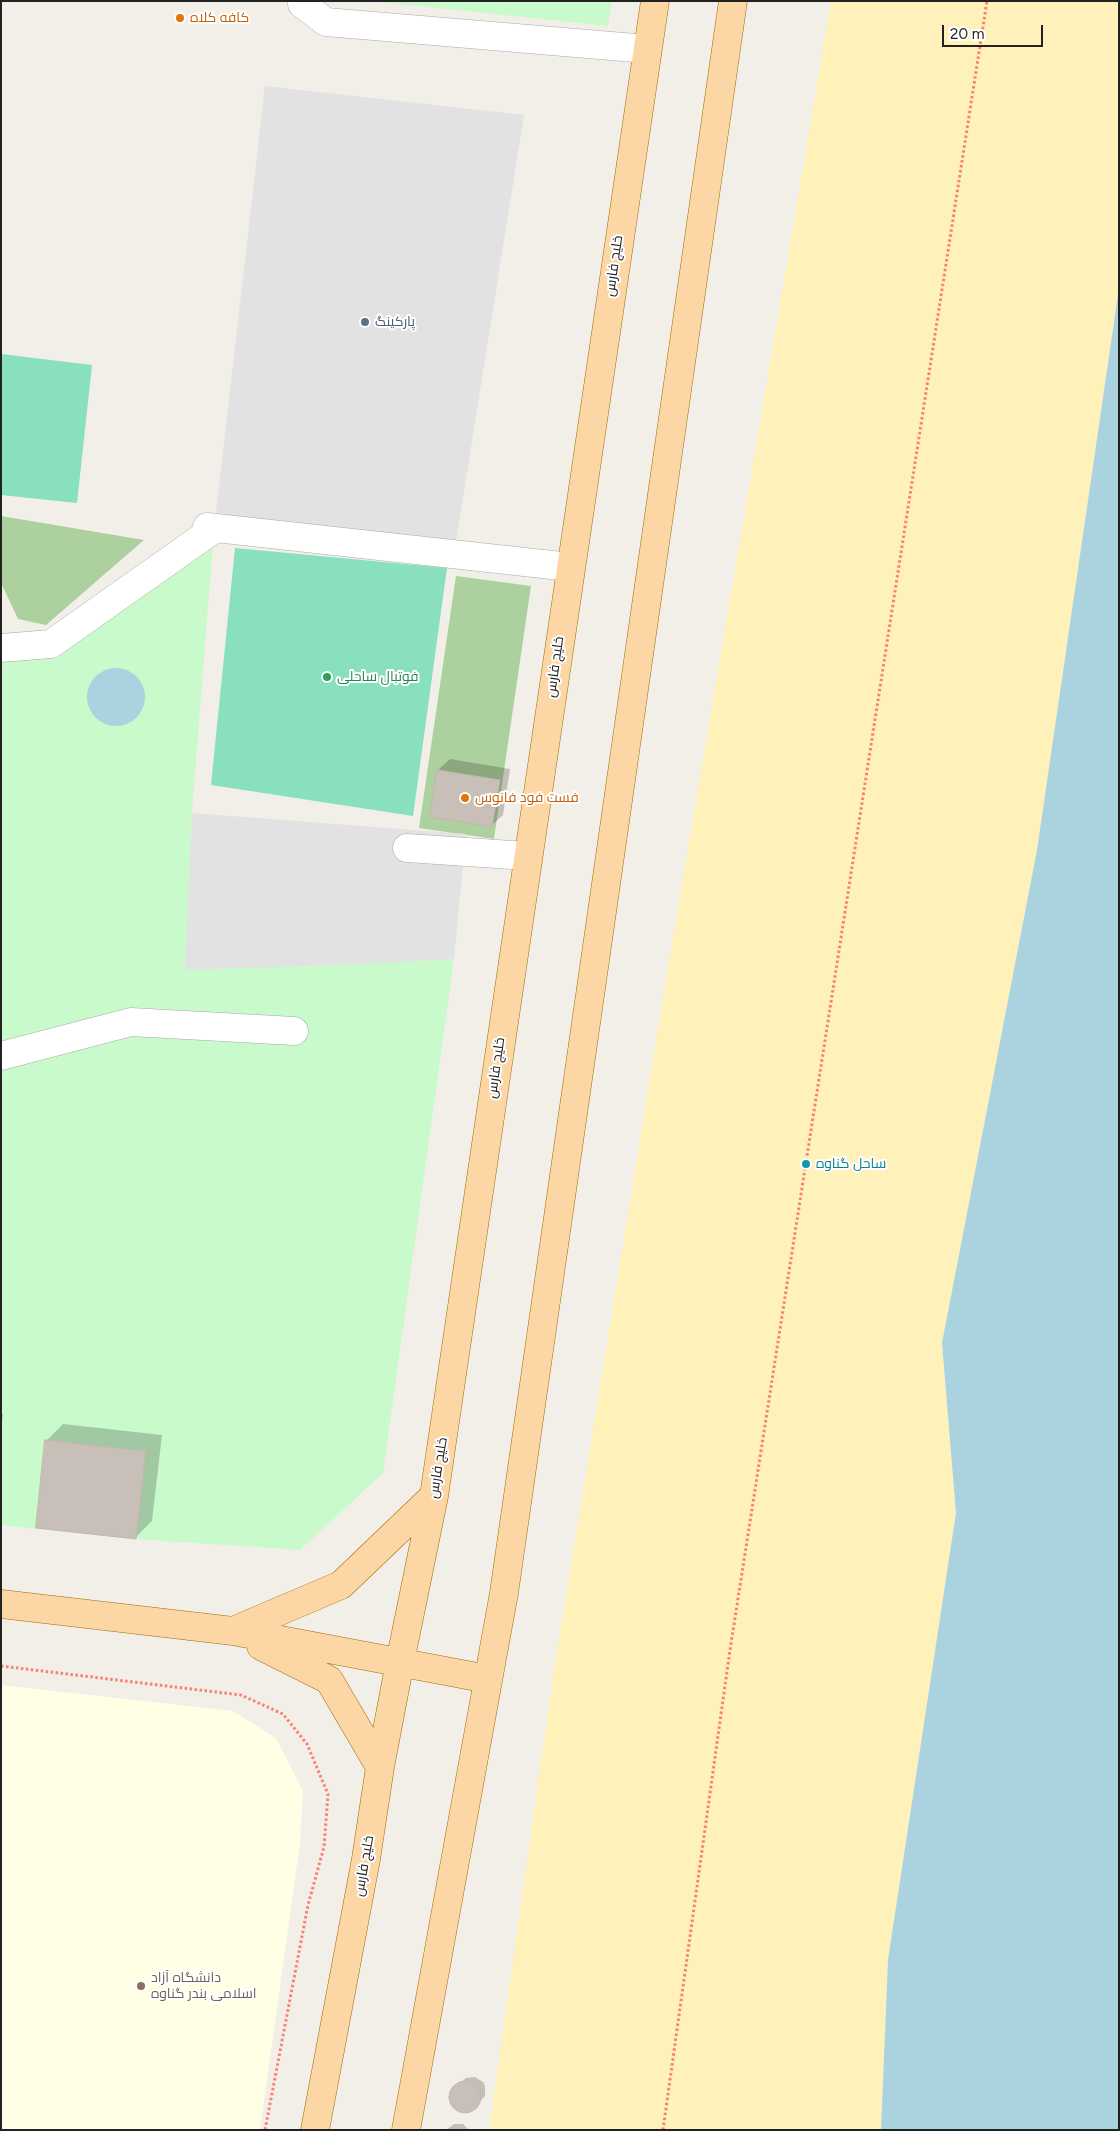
<!DOCTYPE html>
<html>
<head>
<meta charset="utf-8">
<style>
	body { margin:0 }
	#map { position:relative; width:1120px; height:2131px; overflow:hidden; background:#f2efe9; font-family:Figtree,sans-serif }
	canvas { display:block }
	.frame { position:absolute; inset:0; border:2px solid #222; pointer-events:none }
	.scale { position:absolute; left:942px; top:25px; width:101px; height:22px; box-sizing:border-box; border:2px solid #222; border-top:0; padding-left:6px; font-size:15px; line-height:18px; white-space:nowrap; color:#222; -webkit-text-stroke:4px #fff; paint-order:stroke }
</style>
</head>
<body>
<div id="map">
<canvas width="1120" height="2131"></canvas>
<div class="frame"></div>
<div class="scale">20 m</div>
</div>
<script>
const ctx = document.querySelector('canvas').getContext('2d');
ctx.lineJoin = 'round';
function fillPath(path, color) { ctx.fillStyle = color; ctx.fill(path, 'evenodd'); }
function stroke(path, color, width, dash) { ctx.strokeStyle = color; ctx.lineWidth = width; ctx.lineCap = dash ? 'butt' : 'round'; ctx.setLineDash(dash || []); ctx.stroke(path); }
function label(font, color, halo, rows, align = 'center') {
  ctx.font = font + ' Figtree,Cairo,sans-serif'; ctx.lineWidth = 4; ctx.setLineDash([]); ctx.textBaseline = 'middle'; ctx.strokeStyle = halo; ctx.fillStyle = color; for (const [text, x, y, turn = 0] of rows) {
    ctx.save(); ctx.translate(x, y); ctx.rotate((+turn || 0) * Math.PI / 180); ctx.textAlign = isNaN(turn) ? turn : align; if (halo) ctx.strokeText(text, 0, 0); ctx.fillText(text, 0, 0); ctx.restore();
  }
}
fillPath(new Path2D(`
	M1 1685 233 1711 276 1738 303 1791 300 1843 260 2130H1Z`), '#ffffe5');
fillPath(new Path2D(`
	M1 516 144 540 46 625 18 619 1 583Z
	M456 576 531 586 494 839 419 828Z`), '#add19e');
fillPath(new Path2D(`
	M831 1H1119V288L1037 850 942 1343 956 1513 888 1960 881 2130H489L554 1670 665 985Z`), '#fff1ba');
fillPath(new Path2D(`
	M371 1H612L608 26Z
	M214 529 192 813 186 969 454 959 383 1473 300 1550 136 1539 1 1525V650L51 644Z`), '#c8facc');
fillPath(new Path2D(`
	M1 354 92 365 77 503 1 495Z
	M235 548 447 568 413 816 211 785Z`), '#88e0be');
fillPath(new Path2D(`
	M265 86 524 115 454 554 214 529Z
	M192 813 466 834 454 959 362 964 185 970Z`), '#e2e2e2');
fillPath(new Path2D(`
	M1119 288V2130H881L888 1960 956 1513 942 1343 1037 850Z
	M87 697a29 29 0 1 1 58 0a29 29 0 1 1-58 0Z`), '#aad3df');
fillPath(new Path2D(`
	M450 759 510 769 503 815 491 826 438 770Z
	M1 1414H3L1 1431Z
	M63 1424 162 1435 152 1521 135 1538 46 1441Z
	M475 2077 483 2082 485 2086V2096L473 2109 459 2110 451 2099 452 2090 466 2078Z
	M454 2124H463L469 2130H446Z`), '#0003');
const building = new Path2D(`
	M437 770 500 780 492 827 430 817Z
	M45 1440 146 1451 136 1539 36 1528Z
	M449 2097a16 16 0 1 1 32 0a16 16 0 1 1-32 0Z`);
fillPath(building, '#c7bfb8');
stroke(building, '#c4b6ab', 1);
const minor = new Path2D(`
	M302 1V4L326 22 647 49
	M1 648 51 644 214 529 207 527 570 567
	M407 848 527 856
	M1 1056 131 1022 294 1031`);
const major = new Path2D(`
	M1 1604 233 1631 488 1679
	M233 1631 341 1585 434 1496
	M261 1646 329 1680 380 1767
	M315 2130 366 1859 380 1767 400 1662 434 1496 655 1
	M406 2130 504 1593 733 1`);
stroke(minor, '#a9a9a9', 29);
stroke(major, '#a06b00', 29);
stroke(new Path2D(`
	M1 1666 241 1695 283 1714 307 1744 328 1794 324 1847 308 1905 265 2130
	M663 2130 730 1650 987 1`), '#fa8072', 3, [2.5, 2.5]);
stroke(minor, '#fff', 28);
stroke(major, '#fcd6a4', 28);
for (const [x, y, r, color] of [
	[180,18,5,"#e8710a"],
	[365,322,5,"#5c6f8a"],
	[327,677,5,"#2e9e5b"],
	[465,798,5,"#e8710a"],
	[806,1164,5,"#0f9aa8"],
	[141,1986,5,"#8d6e63"]
]) { const dot = new Path2D(); dot.arc(x, y, r, 0, 2 * Math.PI); ctx.fillStyle = color; ctx.fill(dot); stroke(dot, '#fff', 2); }
label('14px', '#c56008', '#fff', [
	["کافه کلاه",190,18],
	["فست فود فانوس",475,798]
], 'left');
label('14px', '#222', '#fff', [
	["خلیج فارس",614,266,-82],
	["خلیج فارس",555,667,-82],
	["خلیج فارس",496,1068,-82],
	["خلیج فارس",438,1468,-81],
	["خلیج فارس",364,1866,-80]
]);
label('14px', '#4e5e75', '#fff', [
	["پارکینگ",375,322]
], 'left');
label('14px', '#27864d', '#fff', [
	["فوتبال ساحلی",337,677]
], 'left');
label('14px', '#0d838f', '#fff', [
	["ساحل گناوه",816,1164]
], 'left');
label('14px', '#785e54', '#fff', [
	["دانشگاه آزاد",151,1978],
	["اسلامی بندر گناوه",151,1994]
], 'left');
</script>
</body>
</html>
